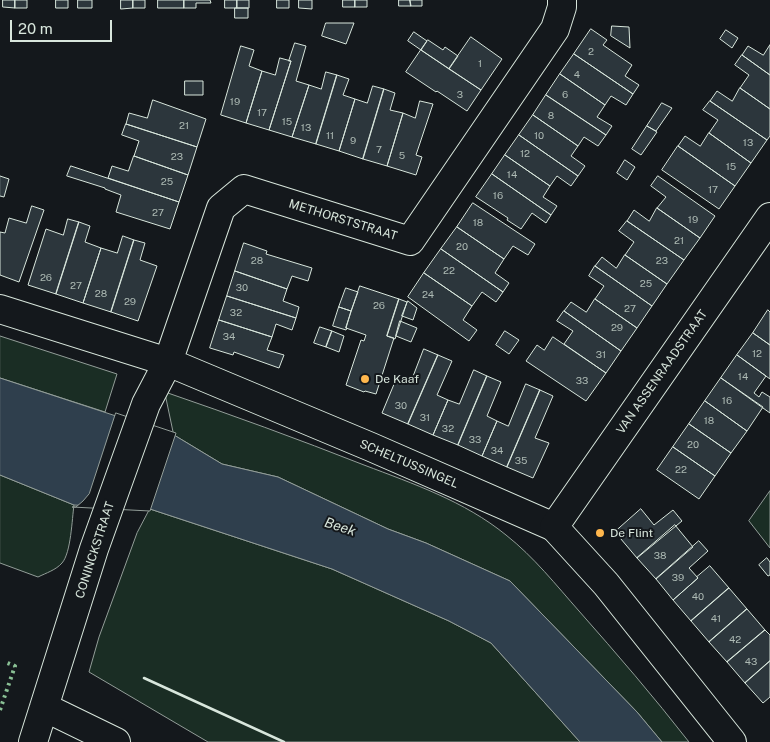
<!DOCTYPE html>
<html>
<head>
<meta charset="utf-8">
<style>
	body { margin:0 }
	#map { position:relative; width:770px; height:742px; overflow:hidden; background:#14181c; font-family:"Public Sans",sans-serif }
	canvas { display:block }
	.scale { position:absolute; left:10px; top:20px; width:102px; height:22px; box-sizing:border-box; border:2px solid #d8e6dc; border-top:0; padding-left:6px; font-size:15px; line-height:18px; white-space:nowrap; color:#d8e6dc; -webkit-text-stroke:4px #14181c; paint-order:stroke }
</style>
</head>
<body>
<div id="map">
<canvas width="770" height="742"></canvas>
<div class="scale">20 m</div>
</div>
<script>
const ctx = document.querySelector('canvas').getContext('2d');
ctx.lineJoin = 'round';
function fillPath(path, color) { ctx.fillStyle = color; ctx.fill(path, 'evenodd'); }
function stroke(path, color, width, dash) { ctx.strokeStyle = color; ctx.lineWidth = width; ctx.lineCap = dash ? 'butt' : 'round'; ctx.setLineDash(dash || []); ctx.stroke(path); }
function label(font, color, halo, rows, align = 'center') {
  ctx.font = font + ' "Public Sans",sans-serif'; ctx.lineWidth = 4; ctx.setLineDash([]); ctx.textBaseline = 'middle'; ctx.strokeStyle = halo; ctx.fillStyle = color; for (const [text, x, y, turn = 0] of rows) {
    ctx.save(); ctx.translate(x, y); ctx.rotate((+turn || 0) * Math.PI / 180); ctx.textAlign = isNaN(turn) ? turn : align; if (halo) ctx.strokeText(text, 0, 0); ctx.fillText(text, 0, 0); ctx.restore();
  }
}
const green = new Path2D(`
	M0 336 117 374 105 412 0 378Z
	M165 392C232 415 298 439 364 465 414 484 464 501 506 535 534 557 556 585 579 611 617 654 654 697 689 742H662L637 712 510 581 426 543 388 529 278 477 222 464 174 435Z
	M0 475 74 505C72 519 71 553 62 563 56 570 46 573 38 577L0 563Z
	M770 491V548L749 521Z
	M150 509 332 569 449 621 491 643 580 742H208L89 672 99 637 137 533Z`);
fillPath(green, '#1a2d24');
stroke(green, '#939e99', 1);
const water = new Path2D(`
	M0 378 174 435 222 464 278 477 388 529 426 543 510 581 637 712 662 742H580L491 643 449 621 332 569 150 509 74 505 0 475Z`);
fillPath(water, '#2f3f4d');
stroke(water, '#939e99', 1);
const pier = new Path2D(`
	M116 413 176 433 150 511 72 507H76L83 501 89 494Z`);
fillPath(pier, '#14181c');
stroke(pier, '#939e99', 1);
const building = new Path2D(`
	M3 0H15V8L3 7Z
	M15 0H27V8H15Z
	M56 0H68V8H56Z
	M78 0H92V8H78Z
	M121 0H133V8L121 9Z
	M133 0H145V8H133Z
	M158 0H184V8H158Z
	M184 0H210L211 3H196V8H184Z
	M225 0H237V8H225Z
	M237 0H249V8H237Z
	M277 0H289V8H277Z
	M299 0H312V9L299 8Z
	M343 0H355V7H343Z
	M355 0H367V7H355Z
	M399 0H410L411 6H399Z
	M410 0H422V6H411Z
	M235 8H248V18H235Z
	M326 23H354L346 44 322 36Z
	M612 26 629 27 630 48 611 36Z
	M591 29 607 40 603 45 632 65 625 76 639 85 633 94 574 54Z
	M726 30 738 38 732 48 720 39Z
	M414 32 427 41 421 50 408 41Z
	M471 37 502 59 481 90 449 69Z
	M428 40 443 50 445 47 458 56 449 69 421 50Z
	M295 43 306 46 296 81 309 85 292 137 269 130 291 61H289Z
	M770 45V75L742 55 748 46 763 55Z
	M241 46 254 50 249 66 262 71 246 123 221 115Z
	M421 50 481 90 467 111 437 91 436 92 406 72Z
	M574 54 633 94 626 105 611 96 605 105 560 74Z
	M742 55 770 75V109L740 88 749 75 735 65Z
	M280 58 291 61 269 130 246 123 262 71 275 75Z
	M326 72 337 75 316 144 292 137 309 85 321 89Z
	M560 74 605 105 597 117 612 126 606 135 546 95Z
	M337 75 349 79 343 95 355 99 339 151 316 144Z
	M185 81H203V95H185Z
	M373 86 384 89 363 159 339 151 355 99 367 103Z
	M740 88 770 109V136L767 140 710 101 717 91 732 101Z
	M384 89 395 93 390 110 403 113 387 166 363 159Z
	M546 95 606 135 598 146 584 137 578 146 533 115Z
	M153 100 206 119 197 147 126 124 129 113 147 118Z
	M420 101 433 104 416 155 422 157 416 175 387 166 403 113 415 118Z
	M710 101 767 140 751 163 709 133 718 120 703 110Z
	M662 103 672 108 656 131 647 126Z
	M533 115 578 146 571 156 585 166 578 176 519 135Z
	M126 124 197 147 188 175 134 156 139 141 122 135Z
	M647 126 657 132 641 155 632 149Z
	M709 133 751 163 735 186 678 146 685 136 700 146Z
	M519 135 578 176 571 186 557 176 550 186 505 155Z
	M678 146 735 186 719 209 662 170Z
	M505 155 550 186 543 197 557 206 551 215 492 174Z
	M134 156 188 175 179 202 108 178 112 166 128 171Z
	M625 160 635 167 627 180 617 173Z
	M71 166 179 202 170 229 116 212 121 195 105 189V188L67 176Z
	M492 174 551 215 546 223 532 213 521 229 507 220 508 218 476 197Z
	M0 176 9 179 4 197 0 196Z
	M658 176 715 216 700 238 657 208 666 197 651 186Z
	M473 203 535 244 528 255 513 246 504 259 457 227Z
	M32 206 44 210 19 282 0 275V232L5 233 9 218 26 223Z
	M657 208 700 238 684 260 627 221 634 210 649 221Z
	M68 219 79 222 56 294 28 285 46 229 63 235Z
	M627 221 684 260 667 284 625 255 634 242 619 231Z
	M79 222 90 226 85 242 101 248 83 303 56 294Z
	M457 227 504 259 495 273 509 283 503 292 441 249Z
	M123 236 134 240 111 312 83 303 101 248 117 253Z
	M134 240 145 243 140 260 157 266 138 321 111 312Z
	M244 243 267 251 266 254 312 268 308 281 292 276 287 289 235 271Z
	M441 249 503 292 496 302 482 292 472 306 424 273Z
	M625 255 667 284 652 306 595 266 602 257 616 268Z
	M595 266 652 306 637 328 595 299 604 286 589 276Z
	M235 271 287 289 283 301 299 307 296 318 227 296Z
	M424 273 472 306 463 320 477 330 469 341 408 297Z
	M360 286 399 299 387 336 394 338 376 394 365 391 364 392 346 385 361 340 364 341 366 335 346 328Z
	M346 288 358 292 351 311 339 307Z
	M227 296 296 318 292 330 276 324 272 337 219 320Z
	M399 299 407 302 395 339 387 336Z
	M595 299 637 328 621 351 564 311 571 302 586 312Z
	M408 301 417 308 413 320 402 316Z
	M339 307 351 311 346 328H347L346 330 333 326Z
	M768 310 770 312V345L753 333Z
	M564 311 621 351 606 373 564 344 573 331 557 321Z
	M219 320 272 337 267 350 284 355 279 368 234 352 233 355 210 348Z
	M400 321 417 328 411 342 396 336Z
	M320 327 332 331 326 347 314 343Z
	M332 331 344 336 339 352 326 347Z
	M505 331 519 340 509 354 496 345Z
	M753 333 770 345V379L737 355Z
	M553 337 606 373 586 401 526 361 537 345 544 350Z
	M424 349 438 355 408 424 382 413 397 377 410 383Z
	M438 355 452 361 437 395 448 400 433 435 408 424Z
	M737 355 766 376 754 393 759 397 762 392 770 397V413L721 378Z
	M474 370 487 376 458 445 433 435 448 400 459 404Z
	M487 376 501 382 487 416 497 421 482 456 458 445Z
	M721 378 763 407 747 431 705 401Z
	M526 384 540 390 507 467 482 456 497 421 508 426Z
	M540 390 553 396 535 438 549 443 533 478 507 467Z
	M705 401 747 431 731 453 689 424Z
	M689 424 731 453 715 476 673 447Z
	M673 447 715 476 699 499 657 470Z
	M641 509 654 525 673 510 682 521 637 558 615 532Z
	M675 525 693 547 656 579 637 558Z
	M699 541 708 551 689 568 698 578 673 600 656 579Z
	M767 558 770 562V575L768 576 759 565Z
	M710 566 729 588 691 621 673 600 698 578 697 577Z
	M729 588 747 609 709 642 691 621Z
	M747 609 765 630 727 662 709 642Z
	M765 630 770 635V661L745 683 727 662Z
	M770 661V697L763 703 745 683Z`);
fillPath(building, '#2c363c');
stroke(building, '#d8e6dc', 1);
const minor = new Path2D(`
	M0 309 168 362 371 447 554 527
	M44 707 116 742
	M33 742 94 549 146 404 168 362 221 208 244 189 410 241 555 29 562 7V0`);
const tertiary = new Path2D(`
	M732 742 606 584 554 527 770 217`);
stroke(minor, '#d8e6dc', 30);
stroke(tertiary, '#d8e6dc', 30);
stroke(minor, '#14181c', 28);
stroke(tertiary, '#14181c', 28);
stroke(new Path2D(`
	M0 710 15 666 5 662`), '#8ac095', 4, [2.5, 4]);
stroke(new Path2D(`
	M144 678 284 742`), '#d8e6dc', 2.5);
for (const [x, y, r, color] of [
	[365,379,5,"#ffb74d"],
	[600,533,5,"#ffb74d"]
]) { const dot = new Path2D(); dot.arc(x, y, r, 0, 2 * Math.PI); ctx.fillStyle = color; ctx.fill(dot); stroke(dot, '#14181c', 2); }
label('10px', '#adbab4', null, [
	["2",591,52],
	["1",480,64],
	["4",577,75],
	["3",460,95],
	["6",565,95],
	["19",235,102],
	["17",262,113],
	["8",551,116],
	["15",287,122],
	["21",184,126],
	["13",306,128],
	["11",330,136],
	["10",539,136],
	["9",353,141],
	["13",748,143],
	["7",379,150],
	["12",525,154],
	["5",402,156],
	["23",177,157],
	["15",731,167],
	["14",512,175],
	["25",167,182],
	["17",713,190],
	["16",498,196],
	["27",158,213],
	["19",693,220],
	["18",478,223],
	["21",679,241],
	["20",462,247],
	["28",257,261],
	["23",662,261],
	["22",449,271],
	["26",46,278],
	["25",646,284],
	["27",76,286],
	["30",242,288],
	["28",101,294],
	["24",428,295],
	["29",130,302],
	["26",379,306],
	["27",630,309],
	["32",236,313],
	["29",617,328],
	["34",229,337],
	["12",757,354],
	["31",601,355],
	["14",743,377],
	["33",582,381],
	["16",727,401],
	["30",401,406],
	["31",425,418],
	["18",709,421],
	["32",448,429],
	["33",475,440],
	["20",693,445],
	["34",497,451],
	["35",521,461],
	["22",681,470],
	["38",660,556],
	["39",678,578],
	["40",698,597],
	["41",716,619],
	["42",735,640],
	["43",751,662]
]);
label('12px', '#d8e6dc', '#14181c', [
	["METHORSTSTRAAT",343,220,17],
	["VAN ASSENRAADSTRAAT",662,372,-55],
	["SCHELTUSSINGEL",409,464,23],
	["CONINCKSTRAAT",95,550,-72]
]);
label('12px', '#d8e6dc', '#14181c', [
	["De Kaaf",375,379],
	["De Flint",610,533]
], 'left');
label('italic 14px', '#d8e6dc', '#14181c', [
	["Beek",340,527,18]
]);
</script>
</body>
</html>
